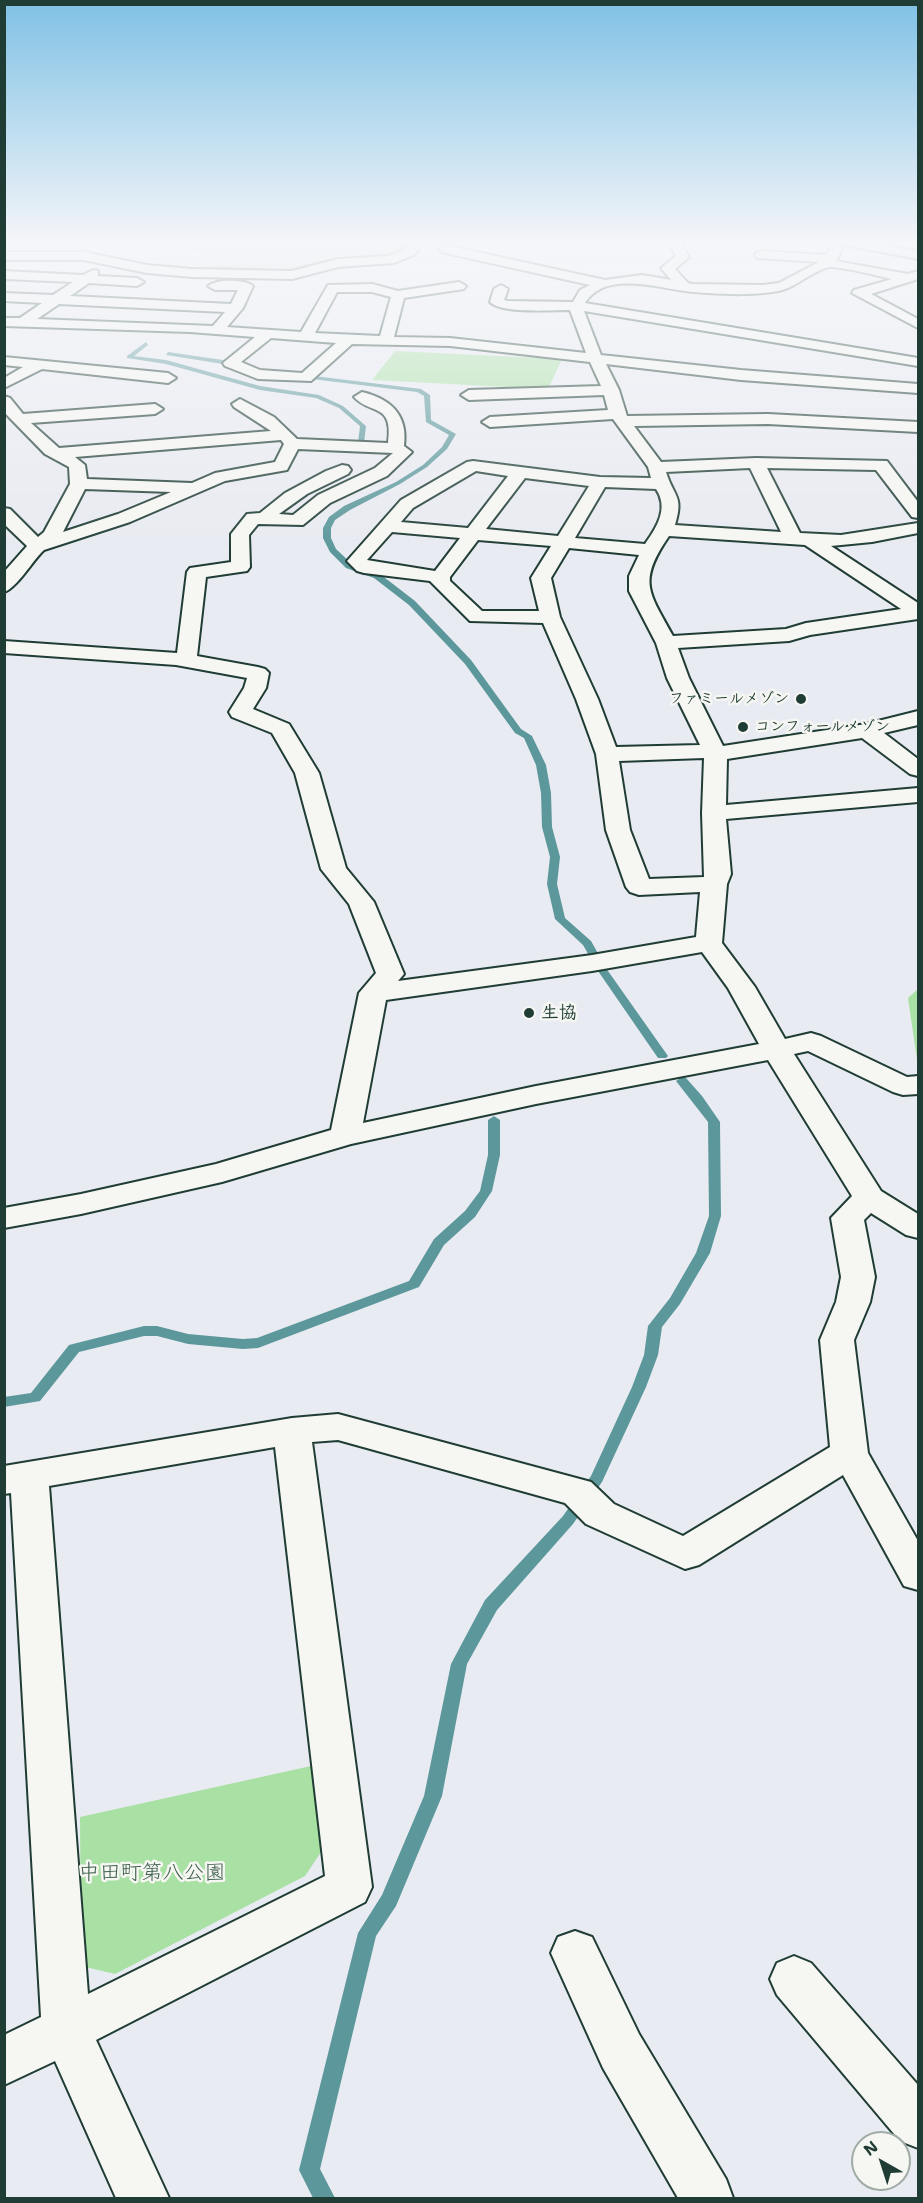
<!DOCTYPE html>
<html>
<head>
<meta charset="utf-8">
<style>
	body { margin:0 }
	#map { position:relative; width:923px; height:2203px; overflow:hidden; background:#e9ebf2; font-family:"Shantell Sans",sans-serif }
	canvas { display:block }
	.frame { position:absolute; inset:0; border:6px solid #1f3d34; pointer-events:none }
	.north { position:absolute; left:851px; top:2131px; width:60px; height:60px; box-sizing:border-box; background:#f6f6f2; border:2px solid #a0aca6; border-radius:50%; rotate:321deg; font-size:16px; font-weight:700; line-height:24px; text-align:center; color:#1f3d34 }
	.north::after { content:''; display:block; margin:auto; width:21px; height:27px; background:#1f3d34; clip-path:polygon(50% 0,100% 100%,50% 72%,0 100%) }
</style>
</head>
<body>
<div id="map">
<canvas width="923" height="2203"></canvas>
<div class="frame"></div>
<div class="north">N</div>
</div>
<script>
const ctx = document.querySelector('canvas').getContext('2d');
ctx.lineJoin = 'round';
function fillPath(path, color) { ctx.fillStyle = color; ctx.fill(path, 'evenodd'); }
function stroke(path, color, width, dash) { ctx.strokeStyle = color; ctx.lineWidth = width; ctx.lineCap = dash ? 'butt' : 'round'; ctx.setLineDash(dash || []); ctx.stroke(path); }
function label(font, color, halo, rows, align = 'center') {
  ctx.font = font + ' "Shantell Sans","Klee One",sans-serif'; ctx.lineWidth = 5; ctx.setLineDash([]); ctx.textBaseline = 'middle'; ctx.strokeStyle = halo; ctx.fillStyle = color; for (const [text, x, y, turn = 0] of rows) {
    ctx.save(); ctx.translate(x, y); ctx.rotate((+turn || 0) * Math.PI / 180); ctx.textAlign = isNaN(turn) ? turn : align; if (halo) ctx.strokeText(text, 0, 0); ctx.fillText(text, 0, 0); ctx.restore();
  }
}
fillPath(new Path2D(`
	M159 242H399L375 256H331L286 267H241L208 261 198 251Z`), '#d9def2');
fillPath(new Path2D(`
	M401 242H413L400 255 303 271H198C212 259 260 269 280 268 295 267 310 262 325 259 359 253 369 263 401 242Z
	M395 351 562 359 548 389 372 380Z
	M918 989V1067L908 998Z
	M311 1766 323 1849 305 1876 115 1974 81 1966 80 1817Z`), '#a9e0a4');
fillPath(new Path2D(`
	M146 342 148 345 134 356 166 360 260 386 319 395 343 406 366 426 364 443 361 445 358 443 360 426 339 408 316 398 260 390 166 364 127 358V356Z
	M168 352 223 360 226 362 223 364 166 355Z
	M314 376 421 389 430 395 431 420 456 434 447 449 427 467 400 484 350 510 335 520 331 528V538L336 549 352 564 380 574 415 601 471 660 521 729 532 736 546 765 551 793 552 827 560 857 557 884 565 918 591 941 608 971 668 1056 666 1058H658L598 971 583 945 555 919 547 884 550 857 542 827 541 793 536 765 524 738 515 733 465 664 409 605 374 578 346 568 330 552 323 538V528L329 517 344 506 396 482 423 465 442 447 449 435 426 422 424 396 417 392 312 379Z
	M682 1077 686 1078 702 1096 720 1122 721 1216 710 1253 680 1304 662 1327 658 1355 646 1387 602 1482 573 1524 497 1610 467 1664 442 1796 396 1906 376 1936 320 2169 335 2198H313L299 2170 358 1933 382 1895 424 1796 451 1664 485 1600 563 1516 591 1476 632 1387 644 1355 648 1326 670 1298 696 1253 709 1216 708 1122 676 1081Z
	M494 1116 500 1120V1155L492 1191 475 1217 444 1245 419 1287 258 1348 243 1349 188 1344 157 1336H144L79 1352 40 1401 4 1407V1397L31 1393 69 1345 144 1326H157L188 1334 243 1339 257 1338 409 1281 434 1239 465 1211 480 1191 488 1155V1120Z`), '#5c989b');
const street = new Path2D(`
	M411 242H424L414 255 394 263 338 267 292 279 192 277 147 273 84 260H4V252H84L147 265 192 269 292 271 338 259 388 256 406 249Z
	M668 242H680L689 257 675 269 688 283 692 284 763 285 779 283 819 262 757 258 755 255 757 252 761 251 826 255 834 242H870L918 251V259L844 245 836 261 908 274 918 271V279L871 294 918 319V328L852 293 854 290 892 279C880 276 838 266 829 267 818 269 799 283 788 288 768 297 715 294 693 292 661 289 606 269 585 303L918 358V366L584 311 601 355 741 370 918 384V393L741 380 606 364 619 390 627 416 768 414 918 422V432L768 424 634 426 661 462 756 458 887 461 918 502V518L912 517 876 470 767 468 800 533 841 535 918 523V533L872 542 831 546 918 603V619L810 635 789 641 678 648 689 678 723 746 866 724 918 711V725L884 733 918 759V776L910 774 862 738 727 759 726 805 918 788V802L726 819 731 874 727 884 722 943 755 987 785 1039 811 1033 821 1036 907 1077 918 1076V1094L903 1095 893 1092 808 1051 794 1054 881 1191 918 1214V1238L906 1235 871 1213 864 1220 875 1277 870 1302 854 1340 868 1453 918 1541V1590L904 1586 843 1475 699 1565 685 1569 586 1524 565 1503 338 1440 312 1442 372 1887 365 1902 96 2040 169 2198H116L55 2061 4 2085V2035L41 2017 11 1493 4 1494V1466L292 1418 338 1414 591 1482 614 1504 683 1536 830 1447 820 1340 836 1302 841 1277 831 1218 852 1196 768 1060 536 1104 351 1144 222 1182 81 1214 4 1228V1208L81 1194 216 1164 331 1130 359 993 376 973 349 904 321 869 295 773 272 733 232 717 229 712 244 688 247 678 176 665 4 653V641L177 653 187 572 190 568 231 562V534L247 514 260 513 285 493 326 471 342 465 348 466 351 470 348 474 307 494 279 514 293 515 318 495 375 468 393 453 298 449 287 470 225 481 130 522 44 550C33 560 16 589 4 592V572L27 546 4 524V508L10 509 38 537 44 532 70 484 69 467 45 454 4 412V396L10 398 23 414 155 404 163 409 155 414 31 423 59 448 271 431 234 407 232 404 240 399 274 417 297 439 388 443C394 402 370 415 354 397L362 392C391 399 408 415 404 446L412 452 387 476 330 503 303 525 258 524 249 535 250 567 247 571 206 577 197 656 258 667 265 669 269 673 266 688 253 709 289 724 319 773 346 868 374 902 404 974 398 981 592 955 696 937 700 892 639 895 630 892 626 887 606 830 596 754 576 699 543 623 470 621 430 581 364 573 357 571 347 561 401 500 467 462 473 461 600 477 651 478 648 467 613 419 490 427 482 422 490 417 608 410 604 395 469 400 461 395 469 390 601 386 590 362 450 346 352 344 311 381 258 379 225 366 223 363 255 337 190 332 4 326V318H20L42 303 4 301V293L53 295 73 282 4 279V271L83 275 93 270 98 271V276L137 278 144 282 137 286 89 283 70 296 231 304 238 290H215L208 286C216 279 245 279 253 286L243 308 227 327 301 332 328 285 372 284 398 291 459 282 466 286 464 289 404 298 394 337 450 338 586 353 570 310C552 310 503 314 490 302L494 289 501 285 508 289 504 300 508 301 573 302 580 290 590 285 441 252 439 249 441 246 445 245 605 280 642 275 671 280 661 268 676 256ZM337 292H372L391 297 380 336 315 333ZM59 304 225 312 213 326 37 319ZM271 338 336 343 302 373 260 370 241 362ZM281 440 284 444 275 462 215 473 192 483 87 479 85 465 75 457ZM750 468 781 532 675 525C684 495 674 498 666 472ZM476 471 508 476 468 528 401 522 413 508ZM525 478 589 486 558 536 486 529ZM605 487 656 489C669 508 657 527 645 544L575 538ZM85 489 171 492 118 514 63 532ZM392 532 460 538 435 571 367 560ZM669 536 805 545 901 609 806 623 786 629 673 636C649 592 637 582 669 536ZM478 540 551 546 531 578 539 611H482L450 581V577ZM569 548 639 555 629 576V591L656 643 667 678 700 745 616 747 598 699 560 617 551 578ZM704 758 702 813 704 877 649 879 630 830 619 761ZM702 952 728 988 759 1044 536 1086 363 1123 386 1000 592 971ZM275 1447 325 1876 88 1994 49 1486Z
	M4 357 168 373 176 378 168 383 42 369 4 388V378L23 367 4 365Z
	M575 1931 592 1937 639 2034 726 2179 733 2198H678L603 2068 551 1953 558 1937Z
	M794 1956 811 1963 918 2085V2148L900 2141 777 1995 770 1979 777 1963Z`);
stroke(street, '#1f3d34', 4);
fillPath(street, '#f6f6f2');
const sky = ctx.createLinearGradient(0, 0, 0, 551);
sky.addColorStop(0, '#80c1e5');
sky.addColorStop(0.44, '#f5f6f9');
sky.addColorStop(1, '#f5f6f900');
ctx.fillStyle = sky;
ctx.fillRect(0, 0, 923, 551);
for (const [x, y, r, color] of [
	[801,699,6,"#1f3d34"],
	[743,727,6,"#1f3d34"],
	[529,1013,6,"#1f3d34"]
]) { const dot = new Path2D(); dot.arc(x, y, r, 0, 2 * Math.PI); ctx.fillStyle = color; ctx.fill(dot); stroke(dot, '#f6f6f2', 2); }
label('bold 15px', '#1f3d34', '#f6f6f2', [
	["ファミールメゾン",789,699],
	["コンフォールメゾン",755,727,"left"]
], 'right');
label('bold 18px', '#1f3d34', '#f6f6f2', [
	["生協",541,1013]
], 'left');
label('21px', '#3b5e4a', '#f6f6f2', [
	["中田町第八公園",152,1874]
]);
</script>
</body>
</html>
